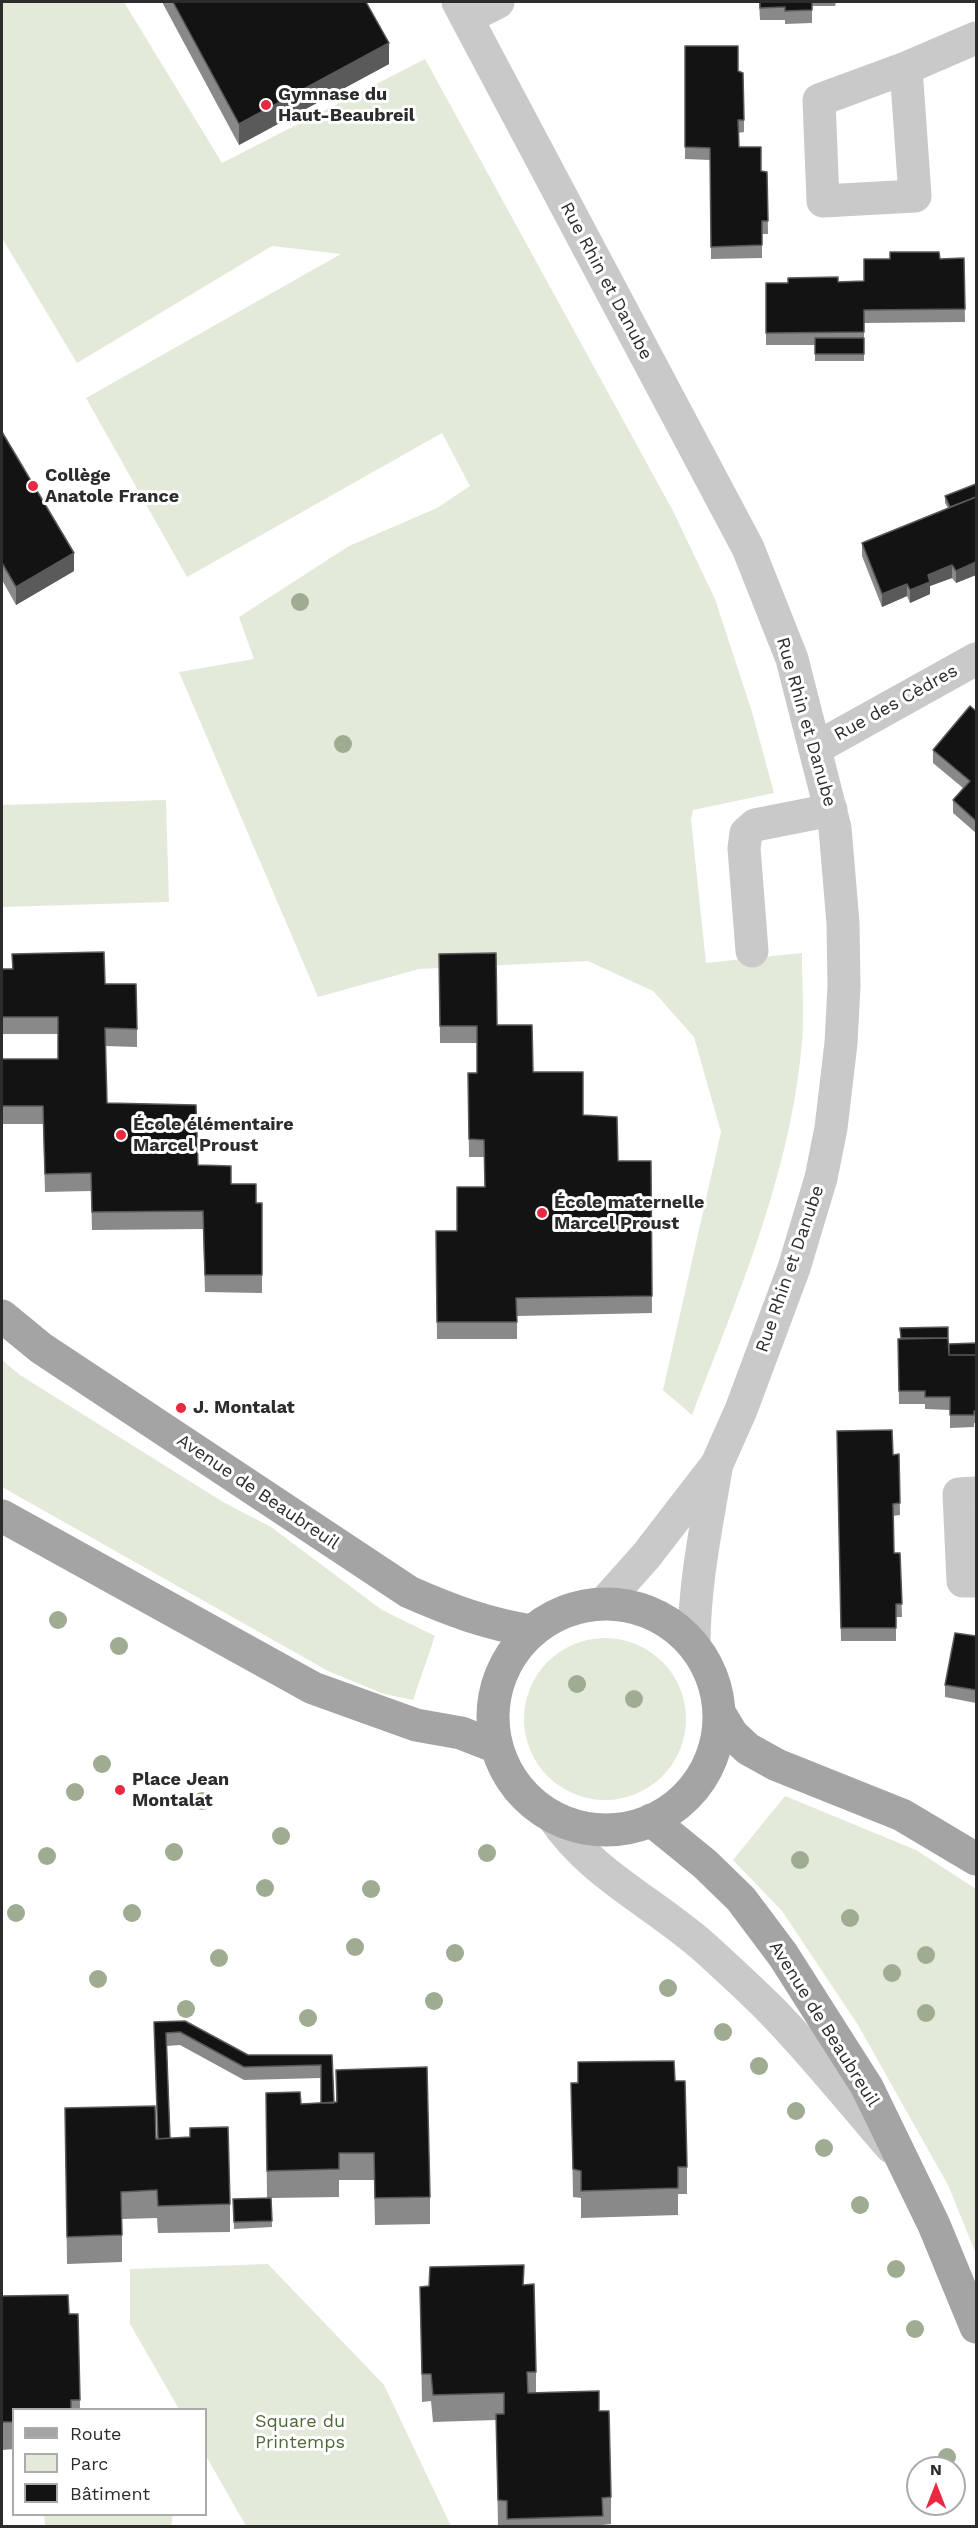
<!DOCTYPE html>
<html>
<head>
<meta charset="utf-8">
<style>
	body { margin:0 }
	#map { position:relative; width:978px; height:2528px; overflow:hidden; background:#fff; font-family:"Work Sans",sans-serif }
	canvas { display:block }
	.frame { position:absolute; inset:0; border:3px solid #2c2c2c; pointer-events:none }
	.legend { position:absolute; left:12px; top:2408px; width:195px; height:108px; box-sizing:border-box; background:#fff; border:2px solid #ababab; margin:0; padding:8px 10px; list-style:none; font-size:18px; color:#2c2c2c }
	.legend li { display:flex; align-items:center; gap:12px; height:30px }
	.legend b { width:30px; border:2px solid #ababab }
	.north { position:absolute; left:906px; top:2456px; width:60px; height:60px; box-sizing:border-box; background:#fff; border:2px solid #ababab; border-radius:50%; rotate:0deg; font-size:16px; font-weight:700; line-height:24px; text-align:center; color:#2c2c2c }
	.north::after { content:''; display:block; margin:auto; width:21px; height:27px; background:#e92940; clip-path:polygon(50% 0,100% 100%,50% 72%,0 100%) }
</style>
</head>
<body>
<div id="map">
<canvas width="978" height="2528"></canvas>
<div class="frame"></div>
<ul class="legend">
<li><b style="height:8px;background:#a4a4a4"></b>Route</li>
<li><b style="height:16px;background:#e3ead9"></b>Parc</li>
<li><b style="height:16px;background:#131313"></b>Bâtiment</li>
</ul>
<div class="north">N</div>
</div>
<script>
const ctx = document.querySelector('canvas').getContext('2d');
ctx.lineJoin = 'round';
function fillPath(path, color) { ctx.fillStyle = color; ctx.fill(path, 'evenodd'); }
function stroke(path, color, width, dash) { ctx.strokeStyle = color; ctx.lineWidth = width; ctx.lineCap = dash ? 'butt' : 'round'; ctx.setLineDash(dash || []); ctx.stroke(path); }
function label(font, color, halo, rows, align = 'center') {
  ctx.font = font + ' "Work Sans",sans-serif'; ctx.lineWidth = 6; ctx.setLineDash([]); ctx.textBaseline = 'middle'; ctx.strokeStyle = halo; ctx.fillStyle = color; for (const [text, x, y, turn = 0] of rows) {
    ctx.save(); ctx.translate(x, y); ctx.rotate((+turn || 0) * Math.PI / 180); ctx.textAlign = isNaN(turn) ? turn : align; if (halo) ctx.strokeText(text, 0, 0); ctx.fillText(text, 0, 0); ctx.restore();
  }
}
fillPath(new Path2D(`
	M2 2H124L222 163 425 59 673 511 715 599 752 712 774 793 693 810 691 820 706 963 802 953C802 986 805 1021 801 1053 788 1179 737 1298 692 1415L663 1390 721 1132 694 1037 653 991 588 961 419 969 318 997 179 672 254 659 239 617 349 546 437 508 470 486 442 433 187 577 86 398 341 254 272 246 77 363 2 238Z
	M166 800 169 902 2 907V805Z
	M2 1360 20 1375 223 1502 271 1527 382 1610 435 1636 413 1700 384 1694 328 1671 2 1487Z
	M524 1719a81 81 0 1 1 162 0a81 81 0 1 1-162 0Z
	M785 1796 916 1850 976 1889V2254L948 2185 858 2025 782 1911 733 1860Z
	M268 2264 384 2385 451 2526H246L206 2456V2410L179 2409 130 2324V2269Z
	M173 2514 171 2526H45L44 2515Z`), '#e3ead9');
stroke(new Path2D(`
	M458 2 748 548 792 659 835 828 843 923 844 986 841 1043 831 1128 821 1178 794 1268 741 1410 717 1464 646 1556 604 1603
	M467 18 498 2
	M906 68 915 196 823 201 819 100 906 68 976 38
	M816 748 976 659
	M752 951 744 848 746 833 755 825 831 810
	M976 1493 959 1494 963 1581H976
	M694 1645C694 1585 706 1528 716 1469
	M553 1817C591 1874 653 1902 704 1947 726 1967 749 1988 771 2010 813 2053 851 2101 891 2147`), '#c9c9c9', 33);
stroke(new Path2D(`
	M2 1316 41 1348 409 1592C450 1610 487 1624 532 1631
	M2 1516 313 1688 416 1725 461 1733 497 1747
	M493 1717a113 113 0 1 1 226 0a113 113 0 1 1-226 0Z
	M720 1714 732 1734 748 1749 777 1765 902 1815 976 1859
	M651 1820 705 1864 741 1899 783 1955 867 2087 934 2225 976 2327`), '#a4a4a4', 33);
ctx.fillStyle = '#9fac92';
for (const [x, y] of [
	[300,602],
	[343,744],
	[58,1620],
	[119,1646],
	[577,1684],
	[634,1699],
	[102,1764],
	[75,1792],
	[202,1801],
	[281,1836],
	[174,1852],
	[487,1853],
	[47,1856],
	[800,1860],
	[265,1888],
	[371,1889],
	[16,1913],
	[132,1913],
	[850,1918],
	[355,1947],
	[455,1953],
	[926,1955],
	[219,1958],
	[892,1973],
	[98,1979],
	[668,1988],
	[434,2001],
	[186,2009],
	[926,2013],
	[308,2018],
	[723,2032],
	[759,2066],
	[796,2111],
	[824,2148],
	[860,2205],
	[896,2269],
	[915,2329],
	[947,2457]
]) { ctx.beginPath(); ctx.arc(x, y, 9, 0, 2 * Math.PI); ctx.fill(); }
fillPath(new Path2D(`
	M162 2H366L389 64 239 145Z
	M759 2H836L835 6H812V23L785 24V20H760Z
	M685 46 738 71 744 120V132L738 133 739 147 761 171 767 172 768 234H762V258L711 259 710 160 685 159Z
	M964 258 965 322 864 323V361H815V345H766V283H788L864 281 940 259Z
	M2 432 74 571 16 605 2 580Z
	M976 484V575L956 583 952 578 930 586V594L910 603 907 596 882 607 862 556V543L948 508 945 503V496Z
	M976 711V833L953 813V800L963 788 933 763V750Z
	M12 954 105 984 137 1029V1047L105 1046 107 1103 198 1165 231 1184 256 1203H262V1293L205 1292 203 1229 92 1230 91 1191 45 1192 43 1124H2V1059H58V1034H2V969H12Z
	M439 954 533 1072 583 1115 618 1161H651L652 1313 517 1316V1339H437L436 1231H457L485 1187 484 1157H469L468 1073H477V1043H440Z
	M901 1338 949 1344 976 1343V1423H974V1427L950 1428V1410L925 1409V1404H899L898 1339Z
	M837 1431 893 1455 899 1454 900 1515 893 1516 894 1553H900L902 1617H896V1641H841Z
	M976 1636V1703L945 1697V1685Z
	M154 2022 248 2055H332L334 2103 336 2102V2070L430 2197V2224L375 2225 374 2180H339V2197L271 2198 272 2227 234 2229 233 2199 267 2198 266 2093 301 2104 321 2103V2078L244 2080 180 2045 167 2046 170 2138 190 2137V2128L230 2204V2232L158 2233 157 2218 122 2219V2262L67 2264 65 2108 158 2139Z
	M675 2081 687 2167V2194H678V2215L581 2218V2198L573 2197 571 2083Z
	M524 2285 536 2372V2392L599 2411 611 2497V2524L603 2525V2526H498L496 2420 433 2422 431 2401 422 2402 420 2287Z
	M2 2296 69 2314H78L80 2409H14V2449L2 2450Z`), '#898989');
fillPath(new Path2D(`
	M389 43V64L239 145V124Z
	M74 553V571L16 605V587Z
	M976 562V575L956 583V571Z
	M952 565V578L930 586V594L910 603V590L928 575Z
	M907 584V596L882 607V594Z`), '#5a5a5a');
const building = new Path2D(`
	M173 2H366L389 43 239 124Z
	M760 2H812V10L785 11V7L760 8Z
	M685 46H738V71L743 73 744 120H738L739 147H761V171L767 172 768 221H762V245L711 247 710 148 685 147Z
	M890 252H939L940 259 964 258 965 309 864 310V332L766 333V283H788V278L838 277V282L864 281V259H890Z
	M815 338H864V354H815Z
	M2 432 74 553 16 587 2 563Z
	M976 484V497L950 507 945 496Z
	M976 497V562L956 571 952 565 928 575 930 582 910 590 907 584 882 594 862 543Z
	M970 706 976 711V821L953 800 970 781 933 750Z
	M104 952 105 984H136L137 1029 105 1028 107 1103 196 1105 198 1165 231 1166V1184H256V1203H262V1275H205L203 1211 92 1212 91 1173 45 1174 43 1106H2V1059H58V1017H2V969H13L12 954Z
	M496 953 497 1025H532L533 1072H583V1115L617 1117 618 1161H651L652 1296 516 1298 517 1322H437L436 1231H457V1187H485L484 1140 469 1139 468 1073H477V1026H440L439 954Z
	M948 1327V1338H901L900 1328Z
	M948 1338 949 1355H976V1411H974V1415H950V1397H925V1391H899L898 1339Z
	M976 1343V1355H949V1344Z
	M892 1430 893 1455 899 1454 900 1503 893 1504 894 1553H900L902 1604H896V1628H841L837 1431Z
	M955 1633 976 1636V1690L945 1685Z
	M185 2021 248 2055H332L334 2103H321V2065L244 2067 180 2032 166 2033 170 2138 158 2139 154 2022Z
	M674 2061 675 2081H685L687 2167H678V2188L581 2191V2171L573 2169 571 2083H578V2062Z
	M427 2067 430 2197 375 2198 374 2153H339V2169L267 2171 266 2093 300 2092 301 2104 337 2102 336 2070Z
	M155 2106 156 2139 190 2137V2128L228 2127 230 2204 158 2206 157 2190 121 2192 122 2235 67 2237 65 2108Z
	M271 2198 272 2221 234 2222 233 2199Z
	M524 2265 523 2285 534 2284 536 2372H527L528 2393 599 2391V2411H609L611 2497 602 2498 603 2516 507 2519V2501L498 2500 496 2414H504V2393L433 2395 431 2374H422L420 2287 429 2286 430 2267Z
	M68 2295 69 2314H78L80 2400H71V2409H14V2422H2V2296Z`);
fillPath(building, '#131313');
stroke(building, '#5a5a5a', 1.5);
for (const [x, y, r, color] of [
	[266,105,6,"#e92940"],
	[33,486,6,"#e92940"],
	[121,1135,6,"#e92940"],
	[542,1213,6,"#e92940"],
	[181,1408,6,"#e92940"],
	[120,1790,6,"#e92940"]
]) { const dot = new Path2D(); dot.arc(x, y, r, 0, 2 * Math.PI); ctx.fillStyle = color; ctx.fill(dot); stroke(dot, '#fff', 2); }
label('bold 18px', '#2c2c2c', '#fff', [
	["Gymnase du",278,95],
	["Haut-Beaubreil",278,116],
	["Collège",45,476],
	["Anatole France",45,497],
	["École élémentaire",133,1125],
	["Marcel Proust",133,1146],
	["École maternelle",554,1203],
	["Marcel Proust",554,1224],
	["J. Montalat",193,1408],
	["Place Jean",132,1780],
	["Montalat",132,1801]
], 'left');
label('18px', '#2c2c2c', '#fff', [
	["Rue Rhin et Danube",606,281,62],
	["Rue des Cèdres",896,703,-29],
	["Rue Rhin et Danube",806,722,74],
	["Rue Rhin et Danube",790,1269,-71],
	["Avenue de Beaubreuil",258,1492,34],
	["Avenue de Beaubreuil",824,2024,58]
]);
label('18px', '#516839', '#fff', [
	["Square du",300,2422],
	["Printemps",300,2443]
]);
</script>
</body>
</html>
